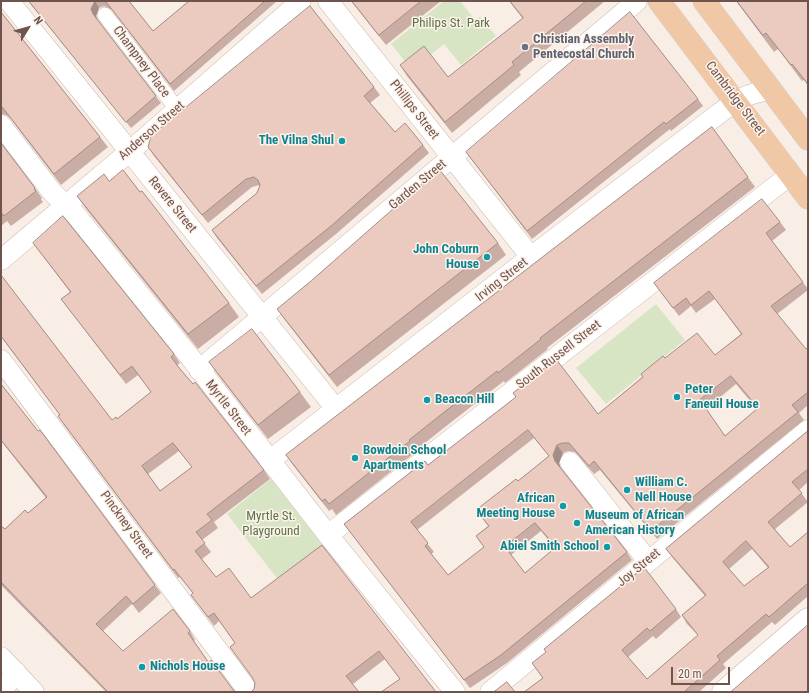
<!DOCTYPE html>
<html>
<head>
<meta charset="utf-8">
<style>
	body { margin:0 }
	#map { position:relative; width:809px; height:693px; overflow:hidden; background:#f9eee5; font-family:"Roboto Condensed",sans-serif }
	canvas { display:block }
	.frame { position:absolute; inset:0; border:2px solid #6f544d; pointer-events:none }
	.north { position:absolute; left:8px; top:8px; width:40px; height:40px; -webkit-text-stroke:3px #fdf3eb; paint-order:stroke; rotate:53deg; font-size:11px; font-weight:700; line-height:16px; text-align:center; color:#6f544d }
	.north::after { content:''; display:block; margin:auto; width:14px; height:18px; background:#6f544d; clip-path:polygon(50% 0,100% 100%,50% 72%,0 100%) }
	.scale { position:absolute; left:671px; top:667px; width:59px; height:18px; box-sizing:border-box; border:2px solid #6f544d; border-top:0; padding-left:5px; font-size:12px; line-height:14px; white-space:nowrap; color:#6f544d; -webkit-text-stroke:3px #fdf3eb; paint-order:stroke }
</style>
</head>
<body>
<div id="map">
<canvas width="809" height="693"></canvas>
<div class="frame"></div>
<div class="north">N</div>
<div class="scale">20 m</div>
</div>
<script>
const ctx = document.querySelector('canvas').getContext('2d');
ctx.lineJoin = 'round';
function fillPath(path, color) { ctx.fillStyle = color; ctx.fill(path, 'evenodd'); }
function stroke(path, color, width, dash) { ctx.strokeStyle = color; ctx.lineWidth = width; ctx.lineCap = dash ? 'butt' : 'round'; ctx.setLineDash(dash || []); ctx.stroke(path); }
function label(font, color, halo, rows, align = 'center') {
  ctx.font = font + ' "Roboto Condensed",sans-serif'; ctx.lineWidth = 3; ctx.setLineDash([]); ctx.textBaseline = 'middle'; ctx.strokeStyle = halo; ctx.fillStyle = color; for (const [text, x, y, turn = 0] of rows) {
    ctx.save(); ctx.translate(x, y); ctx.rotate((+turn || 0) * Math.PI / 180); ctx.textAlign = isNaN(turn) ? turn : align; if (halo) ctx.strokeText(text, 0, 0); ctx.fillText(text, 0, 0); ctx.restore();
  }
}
fillPath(new Path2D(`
	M444 1H460L475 20 480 17 496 36 461 65 444 44 412 70 391 44Z
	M656 304 685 340 606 404 576 368Z
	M271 479 327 551 283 586 227 514Z`), '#d7e5c5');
const pedestrian = new Path2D(`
	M105 15 177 109`);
const minor = new Path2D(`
	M9 1 336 409
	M328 1 531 257
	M1 125 52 192 76 215 190 357 328 535 455 692
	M1 260 129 152 301 1
	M1 360 249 692
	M199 370 637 1
	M269 461 531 257 717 115C734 102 748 92 771 90
	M570 462 648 561
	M328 535 790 175
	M1 657 34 692
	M1 692 16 672
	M490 692 808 430`);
const secondary = new Path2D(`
	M723 692 808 619`);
const primary = new Path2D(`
	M659 1 808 198
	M704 1 808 139`);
stroke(pedestrian, '#c9b5ad', 16);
stroke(minor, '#c9b5ad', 21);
stroke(secondary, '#ceb6ad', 23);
stroke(primary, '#d4ccca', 23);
stroke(pedestrian, '#fff', 15);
stroke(minor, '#fff', 20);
stroke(secondary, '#fff', 22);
stroke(primary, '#f1c8a5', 22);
fillPath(new Path2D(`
	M28 1H129L153 31 189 1H277L174 91 112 10 104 6 99 8 96 16 97 19 161 103 131 128Z
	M351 1H441L386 45Z
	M509 1H605L519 72 521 75 452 133 407 76 400 65 448 77 523 19Z
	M736 1H808V86L804 80 802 81 778 49 774 52Z
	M1 12 100 137 108 147 61 185 10 118 6 115 1 114Z
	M374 87 380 95 370 103 395 132 423 145 429 153 336 234 262 294 217 238 212 230 257 193 260 185 252 187 208 223 154 156 148 147Z
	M698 99 703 106 671 131 670 129 532 239 466 152Z
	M712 127 755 187 547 348 548 349 505 383 504 381 445 427 416 450 417 451 336 515 332 509 329 511 293 465 286 455Z
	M1 143 35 188 42 198 41 199 43 202 11 226 7 221 1 226Z
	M109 181 140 192 229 303 239 317 198 349 87 210 77 196Z
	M780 222 786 230 772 241 808 289V290L777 314 806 349 808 348V405L799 413 804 420 657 539 600 470 594 474 575 452 568 451 563 453 559 463 560 467 627 552 632 560 507 663 470 688 344 524 428 465 516 398 598 414 665 358 715 355 741 334 715 299 696 313 691 306 679 316 654 283ZM736 384 757 409 725 436 706 409ZM534 438 549 456 518 481 476 510 488 526 476 536 484 547 448 575 431 554 434 552 417 530ZM541 531 555 548 525 573 511 555Z
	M33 243 174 354 180 363 177 365 264 470 270 479 214 522 218 528 202 540 211 552 202 559 216 577 251 598 322 545 400 679 385 659 353 684 254 689 255 683 253 678 230 647 235 643 219 621 214 626 191 595 193 593 180 577 178 578 64 425 58 416 60 415 1 337V275L112 420 117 419 151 392 138 375 126 384 61 299 70 292ZM179 451 192 467 160 491 148 474Z
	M498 243 506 255 337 387 285 320 277 309Z
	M209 362 300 392 311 407 268 439 219 376Z
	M1 384 161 593 139 613 132 604 103 631 123 651 190 631 195 640 194 641 209 663 234 691 237 692H106L1 585V526L5 529 28 513 46 498 1 441Z
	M808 431V482L799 490 808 502 775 529 790 547 808 532V596L775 625 772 622 723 664 726 668 699 692H524L543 678 532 663 676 609 681 617 656 639 653 636 628 657 647 679 698 635 687 624 682 615 705 596 672 557 666 549ZM752 549 768 568 744 586 729 569Z`), '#caaea5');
fillPath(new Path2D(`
	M95 1 99 8 96 16 98 20 93 14 91 9Z
	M557 445 563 453 559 463 561 469 555 461 553 455Z`), '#a48d86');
const building = new Path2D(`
	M29 1H96H95L91 9 93 14 156 96 126 122Z
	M103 1H129L153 31 189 1H265L170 84 107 3Z
	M352 1H421L379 35Z
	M510 1H586L512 62 514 65 445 122 400 65 424 46 448 77 523 18Z
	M737 1H808V84L792 64 791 65 766 33 763 35Z
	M310 6 374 87 364 96 395 132 405 123 423 145 331 226 256 286 212 230 257 193 260 185 258 180 254 177 246 179 202 215 148 147 151 136Z
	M1 12 100 137 54 174 3 108 1 106Z
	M630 12 698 99 666 124 664 122 527 231 466 152Z
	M712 127 748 177 540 338 541 339 498 373 497 371 438 417 409 440 410 441 329 504 325 499 322 501 286 455Z
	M1 143 35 188 34 189 36 191 4 216 1 212Z
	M439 169 498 243 329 375 277 309 311 281Z
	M123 170 140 192 142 191 229 303 188 334 77 196 104 174 109 181Z
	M762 199 780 222 766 233 803 282 771 306 806 349 808 348V392L792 405 798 412 651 531 594 461 589 466 569 443H562L557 445 553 455 555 461 627 552 501 655 464 680 344 524 425 461 428 465 516 397 513 393 556 359 598 414 643 377 641 374 663 356 665 358 697 333 715 355 742 334 709 291 691 305 686 298 673 308 654 283ZM731 376 758 408 725 436 700 400ZM528 430 549 456 518 481 516 479 476 510 489 526 476 536 484 547 448 575 425 546 428 543 411 522ZM535 523 556 547 525 573 505 547Z
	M63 216 174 354 171 357 180 369 193 384 195 382 264 470 207 514 212 520 196 532 205 543 195 551 216 577 229 568 251 598 322 545 436 692H381L400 679 379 651 346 676 359 692H251L254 689 255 683 252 677 230 647 235 643 214 613 208 617 191 595 193 593 174 569 173 570 58 416 60 415 1 336V275L112 420 116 417 117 419 151 392 132 366 120 375 61 299 71 292 33 243ZM173 443 192 467 160 491 142 466Z
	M252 329 300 392 258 425 209 362Z
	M1 384 38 431 40 430 155 585 133 604 126 596 96 624 123 651 173 609 190 631 188 633 209 663 211 660 234 691 237 692H108L1 582V526L5 529 25 510 28 513 47 497 1 440Z
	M808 431V469L792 482 802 493 768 522 790 547 808 532V583L769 617 766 614 717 656 720 660 684 692H524L543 678 532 663 546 652 544 649 644 567 676 609 650 631 647 628 622 650 647 679 698 635 682 615 706 595 666 549ZM746 541 769 567 744 586 723 562Z
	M808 625V692H731Z
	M507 682 515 692H494Z`);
fillPath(building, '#ebcac0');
stroke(building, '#a48d86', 1);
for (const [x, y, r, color] of [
	[525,47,4,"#6b7280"],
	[342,141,4,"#0f9aa8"],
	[487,257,4,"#0f9aa8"],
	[677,397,4,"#0f9aa8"],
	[427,400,4,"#0f9aa8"],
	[355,458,4,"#0f9aa8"],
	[627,490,4,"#0f9aa8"],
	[563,506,4,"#0f9aa8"],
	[577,523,4,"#0f9aa8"],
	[607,547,4,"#0f9aa8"],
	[142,667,4,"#0f9aa8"]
]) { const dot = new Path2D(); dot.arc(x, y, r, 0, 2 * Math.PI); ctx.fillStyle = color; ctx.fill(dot); stroke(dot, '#fdf3eb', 1.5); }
label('13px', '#5c7347', '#fdf3eb', [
	["Philips St. Park",451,24],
	["Myrtle St.",271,517],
	["Playground",271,532]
]);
label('bold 13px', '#5b616d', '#fdf3eb', [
	["Christian Assembly",533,40],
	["Pentecostal Church",533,55]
], 'left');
label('13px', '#6f544d', '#fdf3eb', [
	["Champney Place",141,62,53],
	["Cambridge Street",735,99,53],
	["Phillips Street",414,110,52],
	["Anderson Street",152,131,-41],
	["Garden Street",418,185,-40],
	["Revere Street",172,205,51],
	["Irving Street",502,280,-38],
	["South Russell Street",559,355,-38],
	["Myrtle Street",228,408,52],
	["Pinckney Street",126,525,54],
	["Joy Street",639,568,-40]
]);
label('bold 13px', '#0d838f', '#fdf3eb', [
	["The Vilna Shul",334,141,"right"],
	["John Coburn",479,250,"right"],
	["House",479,265,"right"],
	["Peter",685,390],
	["Faneuil House",685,405],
	["Beacon Hill",435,400],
	["Bowdoin School",363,451],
	["Apartments",363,466],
	["William C.",635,483],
	["Nell House",635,498],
	["African",555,499,"right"],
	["Meeting House",555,514,"right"],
	["Museum of African",585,516],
	["American History",585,531],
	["Abiel Smith School",599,547,"right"],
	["Nichols House",150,667]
], 'left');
</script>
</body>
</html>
